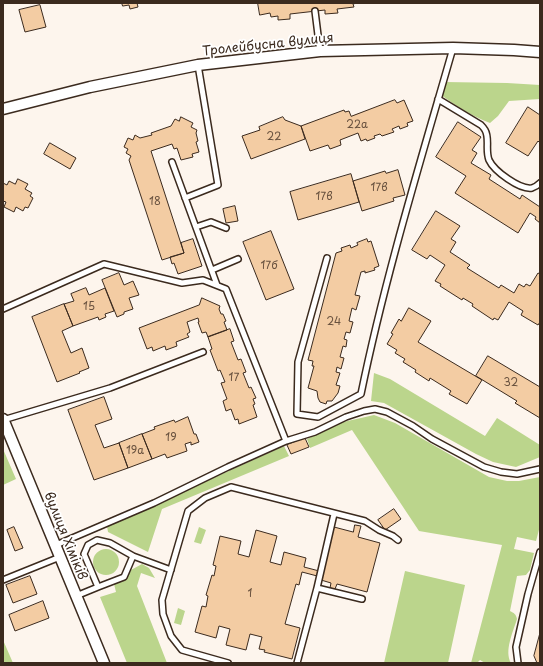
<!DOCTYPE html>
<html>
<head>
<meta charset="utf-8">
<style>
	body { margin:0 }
	#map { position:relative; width:543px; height:666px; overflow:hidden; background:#fdf5ed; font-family:"Playpen Sans",sans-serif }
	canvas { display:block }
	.frame { position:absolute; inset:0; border:4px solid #3b2a1e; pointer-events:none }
</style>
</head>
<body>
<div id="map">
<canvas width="543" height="666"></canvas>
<div class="frame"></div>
</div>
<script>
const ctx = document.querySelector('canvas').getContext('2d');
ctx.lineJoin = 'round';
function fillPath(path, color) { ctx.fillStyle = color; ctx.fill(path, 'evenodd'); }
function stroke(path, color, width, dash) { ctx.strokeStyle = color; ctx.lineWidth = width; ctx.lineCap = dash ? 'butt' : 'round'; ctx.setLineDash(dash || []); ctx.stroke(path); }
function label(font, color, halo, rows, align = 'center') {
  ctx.font = font + ' "Playpen Sans",sans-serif'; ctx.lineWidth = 3.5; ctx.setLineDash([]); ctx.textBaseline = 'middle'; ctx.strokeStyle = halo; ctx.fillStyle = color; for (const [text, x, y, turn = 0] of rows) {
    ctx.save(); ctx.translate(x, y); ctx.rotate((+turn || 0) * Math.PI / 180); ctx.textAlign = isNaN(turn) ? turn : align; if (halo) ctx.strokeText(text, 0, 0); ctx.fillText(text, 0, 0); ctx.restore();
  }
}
fillPath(new Path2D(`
	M445 82 507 83 540 85V99L509 101 498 116 490 123C472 116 456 106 441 95Z
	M374 373 390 379 485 436 497 418 540 445V457L516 467 493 462 476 454 384 403 371 401Z
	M374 415 395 423 489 477 507 481H519L540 477V526L536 541 517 537 514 549 534 553 530 570 526 575 517 576 510 611C514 613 516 614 517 619 513 632 504 651 511 663H485L480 660 477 663H471L502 545 419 531 352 430 310 448 307 439 343 422 361 418Z
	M284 446 289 456 162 509 148 552 108 532 107 526Z
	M3 449 16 479 3 485Z
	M199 527 206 530 201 544 194 542Z
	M93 562a13 13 0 1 1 26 0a13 13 0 1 1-26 0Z
	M142 564 149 568 155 578 141 573 137 586 167 663H127L100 597 116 592 114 584 126 578 131 570Z
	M405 571 465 585 448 663H384Z
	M178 608 185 611 181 625 174 623Z
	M3 640 13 663H3Z`), '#bbd58c');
const building = new Path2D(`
	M122 3H139H137L138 7 130 9 129 5 123 6Z
	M258 3H357L353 4 354 7 337 9 338 13 325 14V10L290 14V19L278 20V16L271 17 270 13 260 15Z
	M40 5 46 27 25 32 19 10Z
	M395 100 397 103 404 100 413 121 407 123 408 126 400 129 399 126 392 129 394 132 382 136 380 134 374 136 375 138 367 141 366 139 361 141 358 133 340 140 341 145 330 149 328 145 310 151 301 126 344 110 345 112 349 111 351 116Z
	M528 107 540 115V143L538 141 528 156 506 143Z
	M181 117 193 123 191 127 197 130 196 133 198 141 196 142 199 152 192 154 193 157 181 160 177 148 174 149 172 144 151 151 184 253 162 260 129 160 131 156 126 153 128 149 124 147 128 138 133 140 135 135 140 138 152 135 151 133 171 126 175 119 179 121Z
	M283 117 285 120 301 126 305 139 251 159 242 136 260 130 259 127Z
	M458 122 481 137 472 150 477 153 471 163 491 175 489 179 520 199 522 195 540 207V223L535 219 536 217 530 213 518 233 455 193 466 176 436 157Z
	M50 143 76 158 70 169 44 154Z
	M398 170 405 195 393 198 394 201 362 211 353 181 385 171 386 173Z
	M351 174 359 202 298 220 290 192Z
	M18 179 28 184 25 189 32 193 30 196 33 198 28 208 25 207 23 211 16 207 14 212 4 207 6 202 3 201V183L7 185 9 181 15 184Z
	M235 206 238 221 226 223 223 209Z
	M436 211 460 226 451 239 456 242 450 252 470 265 467 268 499 288 501 285 514 293 519 284 524 287 526 284 530 286 538 273 540 274V322L538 325 521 315 523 311 509 302 498 320 494 318 493 320 472 306 473 304 463 298 462 300 440 286 441 284 435 281 445 265 430 255 427 259 412 250Z
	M271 231 294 289 266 300 243 242Z
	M193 239 202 266 178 274 174 263 172 264 170 257 184 253 181 243Z
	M367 239 368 242 371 241 379 266 374 268 375 270 365 273V271L361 272 355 295 360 296 356 310 352 308 349 321 353 322 350 333 346 332 344 339 347 340 346 347 343 346 340 357 344 358 341 369 337 367 336 372 340 373 336 385 340 386 338 393 332 401H327L326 404 320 402 318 398 317 391 308 388 314 366H312L313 361 308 360 336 253 342 251 341 248 350 245 351 248 358 245 357 243Z
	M119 273 124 285 133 281 139 295 129 298 133 309 124 312V314L117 317 102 280Z
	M86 288 89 295 105 288 114 311 105 314 106 317 99 320 98 317 73 326 64 304 74 301 71 294Z
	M202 298 220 306 219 309 221 314H223L226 321 224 322 227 330 208 337 206 332 202 333 198 322H199L198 318 187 322 190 332 187 334 189 337 176 342 177 346 166 350 165 346 153 351 152 347 147 349 139 328 199 305Z
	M64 304 73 326 62 331 71 353 82 348 89 368 79 372 80 373 57 382 32 317Z
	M409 308 431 321 418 342 482 380 467 404 449 394 451 391 430 378 429 381 415 372 416 370 403 362 405 359 395 353 397 350 387 344 393 334 391 333 399 319 401 321Z
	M230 329 234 341 231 342 238 360 241 359 246 372 243 373 249 388 251 387 256 398 253 399 255 404 253 405 257 417 239 424 238 419 235 420 231 409 226 411 223 401 227 399 221 383 225 382 220 370 218 371 210 350 212 349 208 337Z
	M488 356 540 387V418L515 403 517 401 476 376Z
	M104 397 112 419 95 425 104 448 119 443 128 468 94 480 68 410Z
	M188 417 194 434H196L199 442 191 445V442L185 444 187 451 167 458 165 454 152 459 142 434 155 429 154 427 174 420 175 422Z
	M142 434 152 459 128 468 119 443Z
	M305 438 309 447 291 454 287 445Z
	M394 509 401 519 385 530 378 520Z
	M355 525 361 526 358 537 380 543 367 592 337 584 335 589 330 588 331 583 321 580V577L302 572 299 585 296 584 285 624 300 628 292 659 264 652 265 650 259 649 262 637 250 634 246 650 226 645 230 629 219 626 216 638 195 632 202 606 206 607 208 596 206 595 212 575 214 576 216 566 213 565 220 536 241 541 238 554 249 557 256 530 277 536 270 562 281 565 284 552 306 558 304 567 323 572 334 527 353 532Z
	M14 527 23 548 15 551 7 530Z
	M30 576 37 594 13 603 6 585Z
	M43 601 49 618 15 631 9 615Z
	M540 633V663H537L534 656Z`);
fillPath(building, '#f3cca3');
stroke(building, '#3b2a1e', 1);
const service = new Path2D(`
	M315 11 320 51
	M438 99 481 125C483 127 484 128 485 130 490 138 485 150 489 160 494 171 520 190 532 188 535 187 538 185 540 183
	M172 162 217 285
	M185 198 218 185 198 65
	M196 227 211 222 226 228
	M327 258 298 362 297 414 318 417 361 394C385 277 420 163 453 48
	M212 270 238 259
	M3 309 104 264 182 283 203 280 226 289 286 441
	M3 420 110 388 203 352
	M56 545 154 503 228 467 286 441 315 432 346 417 364 411 375 409 387 412 413 426 432 439 484 467 501 472 517 474 540 469
	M133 556 124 577 98 587 84 554 88 545 97 540 110 543 133 556 171 570
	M3 580 60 557
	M317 588 334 514
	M76 596 98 587
	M228 663 182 650 171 636 163 614 162 600 188 511 205 498 231 487 365 521 379 530 393 536 398 540
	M297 663 317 588 362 599
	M518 663 516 647 528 594 540 552`);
const minor = new Path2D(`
	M3 109 90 87 198 65 320 51 453 48 514 50 540 52
	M3 419 104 663`);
stroke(service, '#3b2a1e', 8);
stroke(minor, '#3b2a1e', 13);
stroke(service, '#fff', 5);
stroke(minor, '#fff', 10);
label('11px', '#69523f', null, [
	["22а",357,125],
	["22",274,137],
	["17в",379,188],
	["17в",324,197],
	["18",155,202],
	["17б",269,266],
	["15",89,307],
	["24",334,322],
	["17",234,378],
	["32",511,383],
	["19",171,438],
	["19а",135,451],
	["1",250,594]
]);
label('13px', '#3b2a1e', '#fff', [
	["Тролейбусна вулиця",268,45,-6],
	["вулиця Хіміків",65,536,68]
]);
</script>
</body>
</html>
